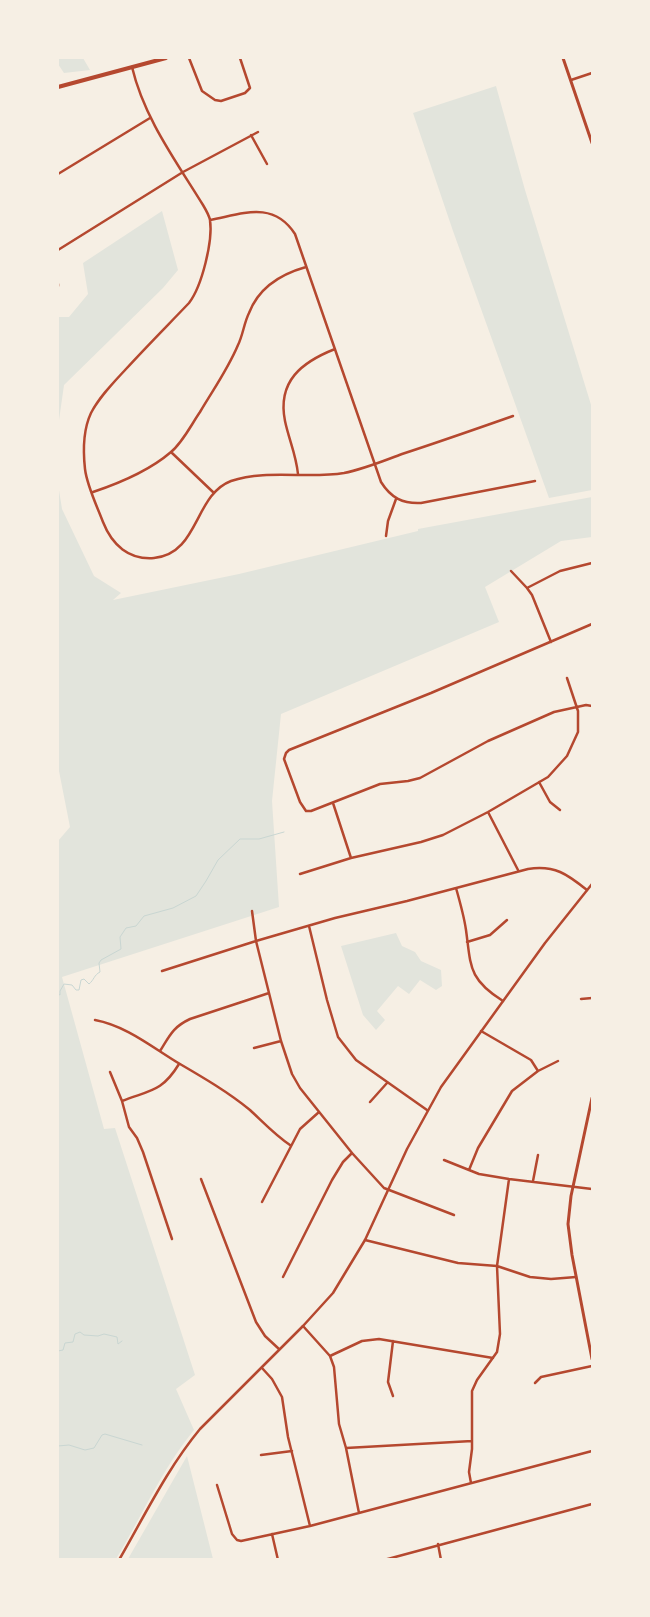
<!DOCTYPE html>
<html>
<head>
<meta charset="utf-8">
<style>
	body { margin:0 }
	#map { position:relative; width:650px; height:1617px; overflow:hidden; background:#f6efe4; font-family:Helvetica,sans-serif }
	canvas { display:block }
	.frame { position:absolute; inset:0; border:59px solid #f6efe4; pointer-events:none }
</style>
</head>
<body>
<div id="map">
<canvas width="650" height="1617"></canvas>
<div class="frame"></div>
</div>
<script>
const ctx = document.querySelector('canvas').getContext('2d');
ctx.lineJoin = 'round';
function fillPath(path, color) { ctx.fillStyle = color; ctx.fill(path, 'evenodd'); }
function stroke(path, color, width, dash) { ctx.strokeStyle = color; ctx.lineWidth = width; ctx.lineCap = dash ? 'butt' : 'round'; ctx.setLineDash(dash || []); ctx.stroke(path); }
fillPath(new Path2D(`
	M58 58H83L90 70 64 73 58 64Z
	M496 86 525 190 592 408V490L549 498 453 231 413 113Z
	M162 211 178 270 163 288 64 385 58 427V317H69L88 294 83 263Z
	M58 484 62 509 94 576 121 593 113 600 239 574 418 531V529L592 497V537L561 541 485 587 499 622 281 714 272 801 279 907 62 977 104 1129 115 1128 195 1375 176 1389 194 1430C162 1469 142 1516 116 1559H58V841L70 827 58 766Z
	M396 933 402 946 415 952 421 961 441 970 442 986 436 990 420 980 409 994 398 986 377 1011 385 1020 376 1030 363 1015 341 946Z
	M187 1456 213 1559H128Z`), '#e2e4dc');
stroke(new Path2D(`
	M58 994 60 995V991L64 984 72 985 76 990H79L81 980 84 979 89 984C94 980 94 975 100 972L99 963 101 960 121 949 120 937 126 928 136 926 144 916 173 908 196 896 206 881 218 860 240 839H259L284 832
	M58 1002V1006
	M58 1351 63 1350 65 1343 73 1342 75 1334 80 1332 84 1335 98 1336 104 1334 117 1337 118 1344 122 1341
	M58 1446 69 1445 85 1450 94 1448 102 1435 105 1434 142 1445`), '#c9d6d2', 1);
stroke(new Path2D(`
	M189 58 202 91 215 100 221 101 245 93 250 88 240 58
	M132 67C144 118 176 161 203 205 206 210 209 215 210 220 213 241 202 286 189 303 168 325 147 346 126 369 114 382 100 396 91 413 83 430 83 451 85 469 87 486 97 506 103 522 112 545 129 560 154 558 199 554 194 495 231 481 266 469 308 479 344 473 364 469 383 461 402 454 439 442 476 429 513 416
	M571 80 592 73
	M251 135 267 164
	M58 174 150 118
	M210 220C242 214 273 200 295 234L381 482C391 498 403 504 421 503L535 481
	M58 250 183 172 258 132
	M58 284V286
	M171 452 214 493
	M298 474C296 454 289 440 285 421 277 381 302 362 335 349
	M93 492C120 483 149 471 171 452 183 442 191 425 200 412 213 390 228 369 238 345 243 335 244 323 249 313 259 287 281 274 306 267
	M386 536 388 521 396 499
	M511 571 527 588 532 595 551 642
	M527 588 560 571 592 563
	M592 624 431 693 289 750 286 753 284 759 300 802 306 811H311L380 784 408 781 420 778 488 741 554 712 586 705 592 706
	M539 782 550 802 560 810
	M333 803 351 858
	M488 812 518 870
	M300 874 351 858 421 842 443 835 488 812 548 777 567 756 578 732V711L567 678
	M456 888C460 902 464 916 466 930 471 966 468 979 503 1001
	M252 911 256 941 281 1041 292 1074 300 1088 352 1153 384 1188 454 1215
	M309 926 327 1000 338 1037 356 1060 427 1110
	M467 942 490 935 507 920
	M162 971 256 941 335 918 407 901 528 869C555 865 567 874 587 890
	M581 999 592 998
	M95 1020C127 1026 153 1048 180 1064 204 1078 228 1092 250 1110 263 1122 275 1135 290 1145
	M481 1031 531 1060 538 1071
	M254 1048 281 1041
	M160 1051C170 1035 173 1027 190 1019L269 993
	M110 1072 122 1101 129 1127 137 1138 143 1152 172 1239
	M122 1101C150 1090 162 1092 179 1064
	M370 1102 387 1083
	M444 1160 479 1174 509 1179 592 1189
	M469 1170 478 1148 512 1091 538 1071 558 1061
	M201 1179 256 1322 265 1336 279 1349
	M533 1181 538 1155
	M262 1202 300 1129 319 1112
	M365 1240 458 1263 497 1266 530 1277 551 1279 576 1277
	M283 1277 332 1180 343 1162 352 1153
	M303 1326 330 1356 334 1367 339 1424 346 1448 359 1513
	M393 1341 388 1382 393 1396
	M330 1356 362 1341 379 1339 493 1358
	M262 1368 272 1379 282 1397 288 1437 310 1526
	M535 1383 541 1377 592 1366
	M346 1448 472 1441
	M261 1455 292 1451
	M471 1483 469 1472 472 1449V1391L477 1380 497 1352 500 1334 497 1266 509 1179
	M217 1485 232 1534 237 1540 241 1541 310 1526 592 1451
	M272 1534 278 1560
	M438 1544 441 1560
	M384 1560 592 1504`), '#b5482f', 2.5);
stroke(new Path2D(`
	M119 1560C145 1515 167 1469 200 1429L303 1326 333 1293 365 1240 407 1149 441 1087 545 943 592 884`), '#b5482f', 2.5);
stroke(new Path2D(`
	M563 58 592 143
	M592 1098 571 1196 568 1224 572 1255 592 1359`), '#b5482f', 3);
stroke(new Path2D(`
	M58 87 166 58`), '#b5482f', 4);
</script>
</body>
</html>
